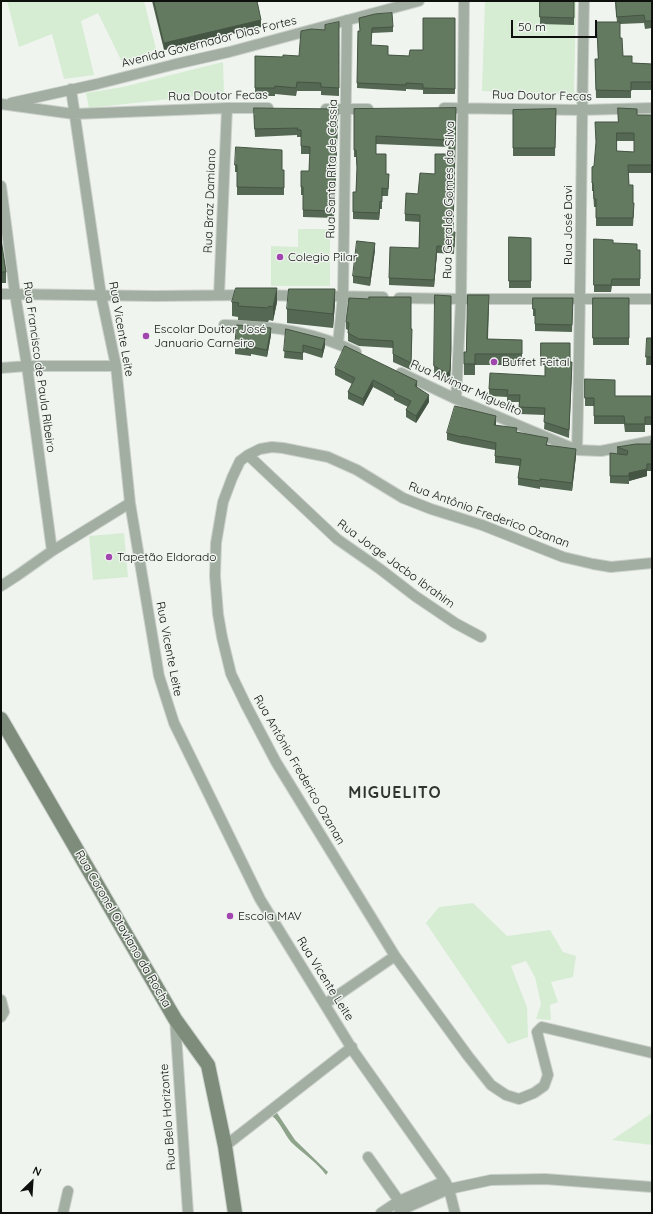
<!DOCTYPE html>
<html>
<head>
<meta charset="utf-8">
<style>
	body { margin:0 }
	#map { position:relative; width:653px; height:1214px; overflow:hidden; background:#eff4ef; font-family:Quicksand,sans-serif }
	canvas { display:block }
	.frame { position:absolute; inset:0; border:2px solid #0e100e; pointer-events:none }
	.north { position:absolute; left:12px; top:1162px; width:40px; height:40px; -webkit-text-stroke:3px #eff4ef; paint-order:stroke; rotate:25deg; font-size:11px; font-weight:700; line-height:16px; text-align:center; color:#0e100e }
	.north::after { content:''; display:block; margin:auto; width:14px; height:18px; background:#0e100e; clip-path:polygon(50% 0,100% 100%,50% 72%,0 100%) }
	.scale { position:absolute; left:511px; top:20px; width:86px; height:18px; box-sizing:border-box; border:2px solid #0e100e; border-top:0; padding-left:5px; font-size:12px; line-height:14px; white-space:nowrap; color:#0e100e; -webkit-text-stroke:3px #eff4ef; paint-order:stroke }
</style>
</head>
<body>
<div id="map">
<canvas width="653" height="1214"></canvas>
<div class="frame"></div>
<div class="north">N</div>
<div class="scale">50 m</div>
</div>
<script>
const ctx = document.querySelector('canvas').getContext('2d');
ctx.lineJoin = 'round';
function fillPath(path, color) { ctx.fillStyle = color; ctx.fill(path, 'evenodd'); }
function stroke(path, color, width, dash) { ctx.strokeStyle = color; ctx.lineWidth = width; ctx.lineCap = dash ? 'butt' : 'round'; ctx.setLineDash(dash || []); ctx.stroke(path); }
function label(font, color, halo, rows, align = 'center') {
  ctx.font = font + ' Quicksand,sans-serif'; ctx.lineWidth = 3; ctx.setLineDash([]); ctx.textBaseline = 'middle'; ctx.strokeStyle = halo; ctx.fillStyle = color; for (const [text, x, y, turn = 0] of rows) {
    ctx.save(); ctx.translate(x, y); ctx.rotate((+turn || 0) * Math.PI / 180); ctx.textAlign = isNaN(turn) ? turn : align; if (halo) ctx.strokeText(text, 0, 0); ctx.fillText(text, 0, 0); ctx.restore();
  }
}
fillPath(new Path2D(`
	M7 1H144L156 49 123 64 98 13 81 21 94 75 64 79 52 34 19 47Z
	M485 1H576L574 95 482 91Z
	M223 62 224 93 89 108 86 93 123 87Z
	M298 229H330V286H271V246L298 247Z
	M124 533 128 577 93 580 89 536Z
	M473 903 507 936 550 930 563 952 576 956 573 977 551 982 558 1002 550 1005 551 1020 536 1019 541 1004 535 977 526 961 511 966 527 1007 528 1037 508 1044 426 923 439 907Z
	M652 1113V1145L612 1140Z`), '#d6edd3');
fillPath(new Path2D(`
	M275 1110 295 1140 328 1172 326 1175C317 1162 302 1153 291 1142 284 1134 281 1123 272 1116V1112Z`), '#8da48a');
const street = new Path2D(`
	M71 89 101 295 116 366 130 503 159 676 174 723 260 899 354 1052 445 1181 449 1189 455 1213
	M11 103 97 84 176 64 229 52 419 1
	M1 104 74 114 227 108H268
	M444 108 582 110 652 108
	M326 109H368
	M1 186 15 294 27 366 52 551
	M1 294 156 296 247 295
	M219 295 227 108
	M263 295 301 296
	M323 296 383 297
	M399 298 461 299H652
	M224 325C269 325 315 332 356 352
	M338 343 343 296 347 20
	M1 368 27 366H116
	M401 373 456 399 577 450 601 451 652 441
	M456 399 461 299 464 1
	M577 450C581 300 581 151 584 1
	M248 455 337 539 380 569 415 596 455 623 481 637
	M652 563 611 567 593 564 563 557 482 525 431 509 403 498 357 470 328 457 283 448 272 447 260 449 248 455 240 461 232 478 223 502 216 543 215 576 218 614 222 637 231 674 246 705 276 762 395 956 468 1056 491 1085 506 1095 519 1099 534 1093 544 1086 548 1075 537 1032 542 1027 652 1053
	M1 586 18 575 52 551 130 503
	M1 1000 4 1012 1 1017
	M325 1004 395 956
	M175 1019 188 1213
	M225 1146 352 1047
	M368 1157 399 1201
	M63 1213 68 1191
	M381 1213 399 1201 445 1181
	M399 1213 408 1207 449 1189 491 1180 545 1179 652 1187`);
const secondary = new Path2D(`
	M1 719 175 1019 208 1065 225 1146 235 1213`);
stroke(street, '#cbd0cb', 12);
stroke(secondary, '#cbd0cb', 16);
stroke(street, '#a3aea2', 10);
stroke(secondary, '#7d8c7b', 14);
fillPath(new Path2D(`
	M152 1H257L261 27 164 50Z
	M540 1H574V25L540 24Z
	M615 1H652V28L645 29 644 23 620 24V38L623 56 632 63 652 64V90H631V98H596L595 59H598L617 22Z
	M359 18 393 27V32L372 33 371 45 388 55 409 56 423 50 455 18V94H423V90L406 89V91L357 88 358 31H360Z
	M339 22V96L321 95V91H297L296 96 275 94V96H255V56L283 57 299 56 325 30Z
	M456 108 453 232H455L454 254 437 253 434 287 389 285V278L419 248 420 222 405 221V214L418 194 435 174 449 154V147L376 144V154L386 174 389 181 388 196H382V209H380L379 220 353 219V192H356L357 170 356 157H354V109Z
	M556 109 555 156H513V110Z
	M254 115 338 116 334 218 303 217V195H301V187L309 171 310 154H301V137H297V135L255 137Z
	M637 115H652V173H628L629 185 633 203 634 211 633 226H596V207H594L593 191H592V167L594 166 618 122ZM617 141H634V152L617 151Z
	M282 157V170H284V195H237V172H235V165Z
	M509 237 531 238V288H509Z
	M1 239 6 272V283H1Z
	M594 239 613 243 637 250H640V286H612L611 292H594Z
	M375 250 370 286 353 283V276Z
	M435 295 451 360 450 381 447 383 434 375Z
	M533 298H573L572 332 535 331V316H533Z
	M593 298H629V345H593Z
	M232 302H277L273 321 269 320 268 322 238 320V317L232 316Z
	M335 303 333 328 287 323V309Z
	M489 306 488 339 522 340V365H475V375H464V364L466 352Z
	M346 322 411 329 412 336 411 370 393 362V348L359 346 348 341V330L346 329Z
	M286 329 325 346 322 358 303 352V360L284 358Z
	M271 335 267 357 251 354V356L235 354V347Z
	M647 338H652V365H646Z
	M541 343 570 362 572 369 569 438 544 429 545 415 519 414V402H507V397L489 396V389L545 376V365H541Z
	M335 368 417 388 429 402 416 423 406 417V410L408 407 394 400V398L373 387 363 406 348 399V392L352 384 335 375Z
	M585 379 615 396H652V425H645V432H625L624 424H594V406H585Z
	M496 423V425L517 432 576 456 572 491 540 487V489L518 485V478L520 466 495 463V450L462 444 447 440V433Z
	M652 440V471H647V476L629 481V484L610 483V453L617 454V447L651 444Z`), '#556853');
fillPath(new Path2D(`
	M261 20V27L164 50V43Z
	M380 201V209L379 220V213Z
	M375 243V250L370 286V278Z
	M437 246V253L434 287V280Z
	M277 288V302L273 321V307Z
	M335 289V303L333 328V314Z
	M271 328V335L267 357V350Z
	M325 339V346L322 358V350Z
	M451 350 450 381 447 383V373Z
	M373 380V387L363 406V399Z
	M417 381V388L415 386Z
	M429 395V402L416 423V416Z
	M496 416V423L494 432V425Z
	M576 449V456L572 491V483Z
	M647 464V476L629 481V473Z`), '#455543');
const building = new Path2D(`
	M154 1H257L261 20 164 43Z
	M540 1H574V18L540 17Z
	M616 1H652V21H645L644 15 617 17Z
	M392 13 393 27 372 28 371 45 388 46V55L409 56 410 50H423V18H455V89L423 88V84L406 83V85L357 83 358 31H360L359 18 375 14Z
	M339 22V88L321 87V83L297 82 296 88 275 86V88H255V56L283 57V55L299 56 301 31 311 29 325 30V25Z
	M597 22H620V38H622L623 56H632V63L652 64V82H631V91L596 90 595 59H598Z
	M254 108 338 109 334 211 303 210V187H301V171H309L310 147 301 146V130H297L298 128 255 129Z
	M456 108 453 232H455L454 247 437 246 434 280 389 278 390 247 419 248 420 215 405 214 406 193 418 194 420 173 435 174V154H449V140L376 136V154H386V174H389L388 189 382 188V202L380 201 379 213 353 212V192H356L357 167 356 150H354V109Z
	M618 108 637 109V115H652V165H628L629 185H633V203H634L633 218H596V199H594L593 183H592V167L594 166 596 142 595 122H618ZM617 133H634V152L617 151Z
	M556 109 555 148H513V110Z
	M236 147 282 150V170H284V188L237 187V165H235Z
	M509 237 531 238V281H509Z
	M1 239 6 272H1Z
	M594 239 613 240V243L637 244V250H640V279H612L611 285H594Z
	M357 241 375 243 370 278 353 276Z
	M236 288H277L273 307 269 306 268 308 238 306 239 303 232 302Z
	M289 289H335L333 314 287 309Z
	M435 295 451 296V350L450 371 447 373 434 366Z
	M468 295H489L487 339 522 340V354H475V364H464V352H466Z
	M369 297H411V329H412L411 363 393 354V341L359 339 348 333 349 323 346 322 349 298 369 299Z
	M533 298H573L572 325 535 324V309H533Z
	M593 298H629V338H593Z
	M237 325 271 328 267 350 251 347V349L235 347Z
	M286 329 325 339 322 350 303 345V353L284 351Z
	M647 338H652V357H646Z
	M541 343H570V362H572L569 430 544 422 545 408 519 407 520 395H507L508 390 489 389 490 373 545 376V358H541Z
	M345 346 417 381 415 386 429 395 416 416 406 410 411 401 394 393V391L373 380 363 399 348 392 355 378 335 368Z
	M585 379 615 380V396H652V417H645V424H625L624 416H594V398H585Z
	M455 406 496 416 494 425 517 428 516 432 548 438 546 445 576 449 572 483 540 479V481L518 478 521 459 495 456 496 443 462 436V437L447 433Z
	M652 440V464H647V469L629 473V476H610V453L627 455 628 451 617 447 636 444H651V441Z`);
fillPath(building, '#637960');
stroke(building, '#455543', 1);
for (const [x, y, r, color] of [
	[280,257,4,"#a145af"],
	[146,336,4,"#a145af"],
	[494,362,4,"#a145af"],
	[109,557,4,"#a145af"],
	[230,916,4,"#a145af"]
]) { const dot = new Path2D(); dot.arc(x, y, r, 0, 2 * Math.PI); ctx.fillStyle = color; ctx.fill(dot); stroke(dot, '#eff4ef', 1.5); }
label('12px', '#0e100e', '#eff4ef', [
	["Avenida Governador Dias Fortes",209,42,-14],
	["Rua Doutor Fecas",218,96,-1],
	["Rua Doutor Fecas",542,96,1],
	["Rua Santa Rita de Cássia",332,169,-89],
	["Rua Geraldo Gomes da Silva",449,200,-89],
	["Rua Braz Damiano",210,201,-88],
	["Rua José Davi",568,225,-90],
	["Rua Vicente Leite",121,329,80],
	["Rua Francisco de Paula Ribeiro",39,367,82],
	["Rua Alvimar Miguelito",466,388,24],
	["Rua Antônio Frederico Ozanan",489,515,20],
	["Rua Jorge Jacbo Ibrahim",396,564,36],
	["Rua Vicente Leite",169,649,79],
	["Rua Antônio Frederico Ozanan",299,770,60],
	["Rua Coronel Otaviano da Rocha",123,929,60],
	["Rua Vicente Leite",325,979,58],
	["Rua Belo Horizonte",168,1117,-94]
]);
label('12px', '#0e100e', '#eff4ef', [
	["Colegio Pilar",288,257],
	["Escolar Doutor José",154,329],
	["Januario Carneiro",154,343],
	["Buffet Feital",502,362],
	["Tapetão Eldorado",117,557],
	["Escola MAV",238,916]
], 'left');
ctx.letterSpacing = '1px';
label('bold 16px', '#313531', '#eff4ef', [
	["MIGUELITO",395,793]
]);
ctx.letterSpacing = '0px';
</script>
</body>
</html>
